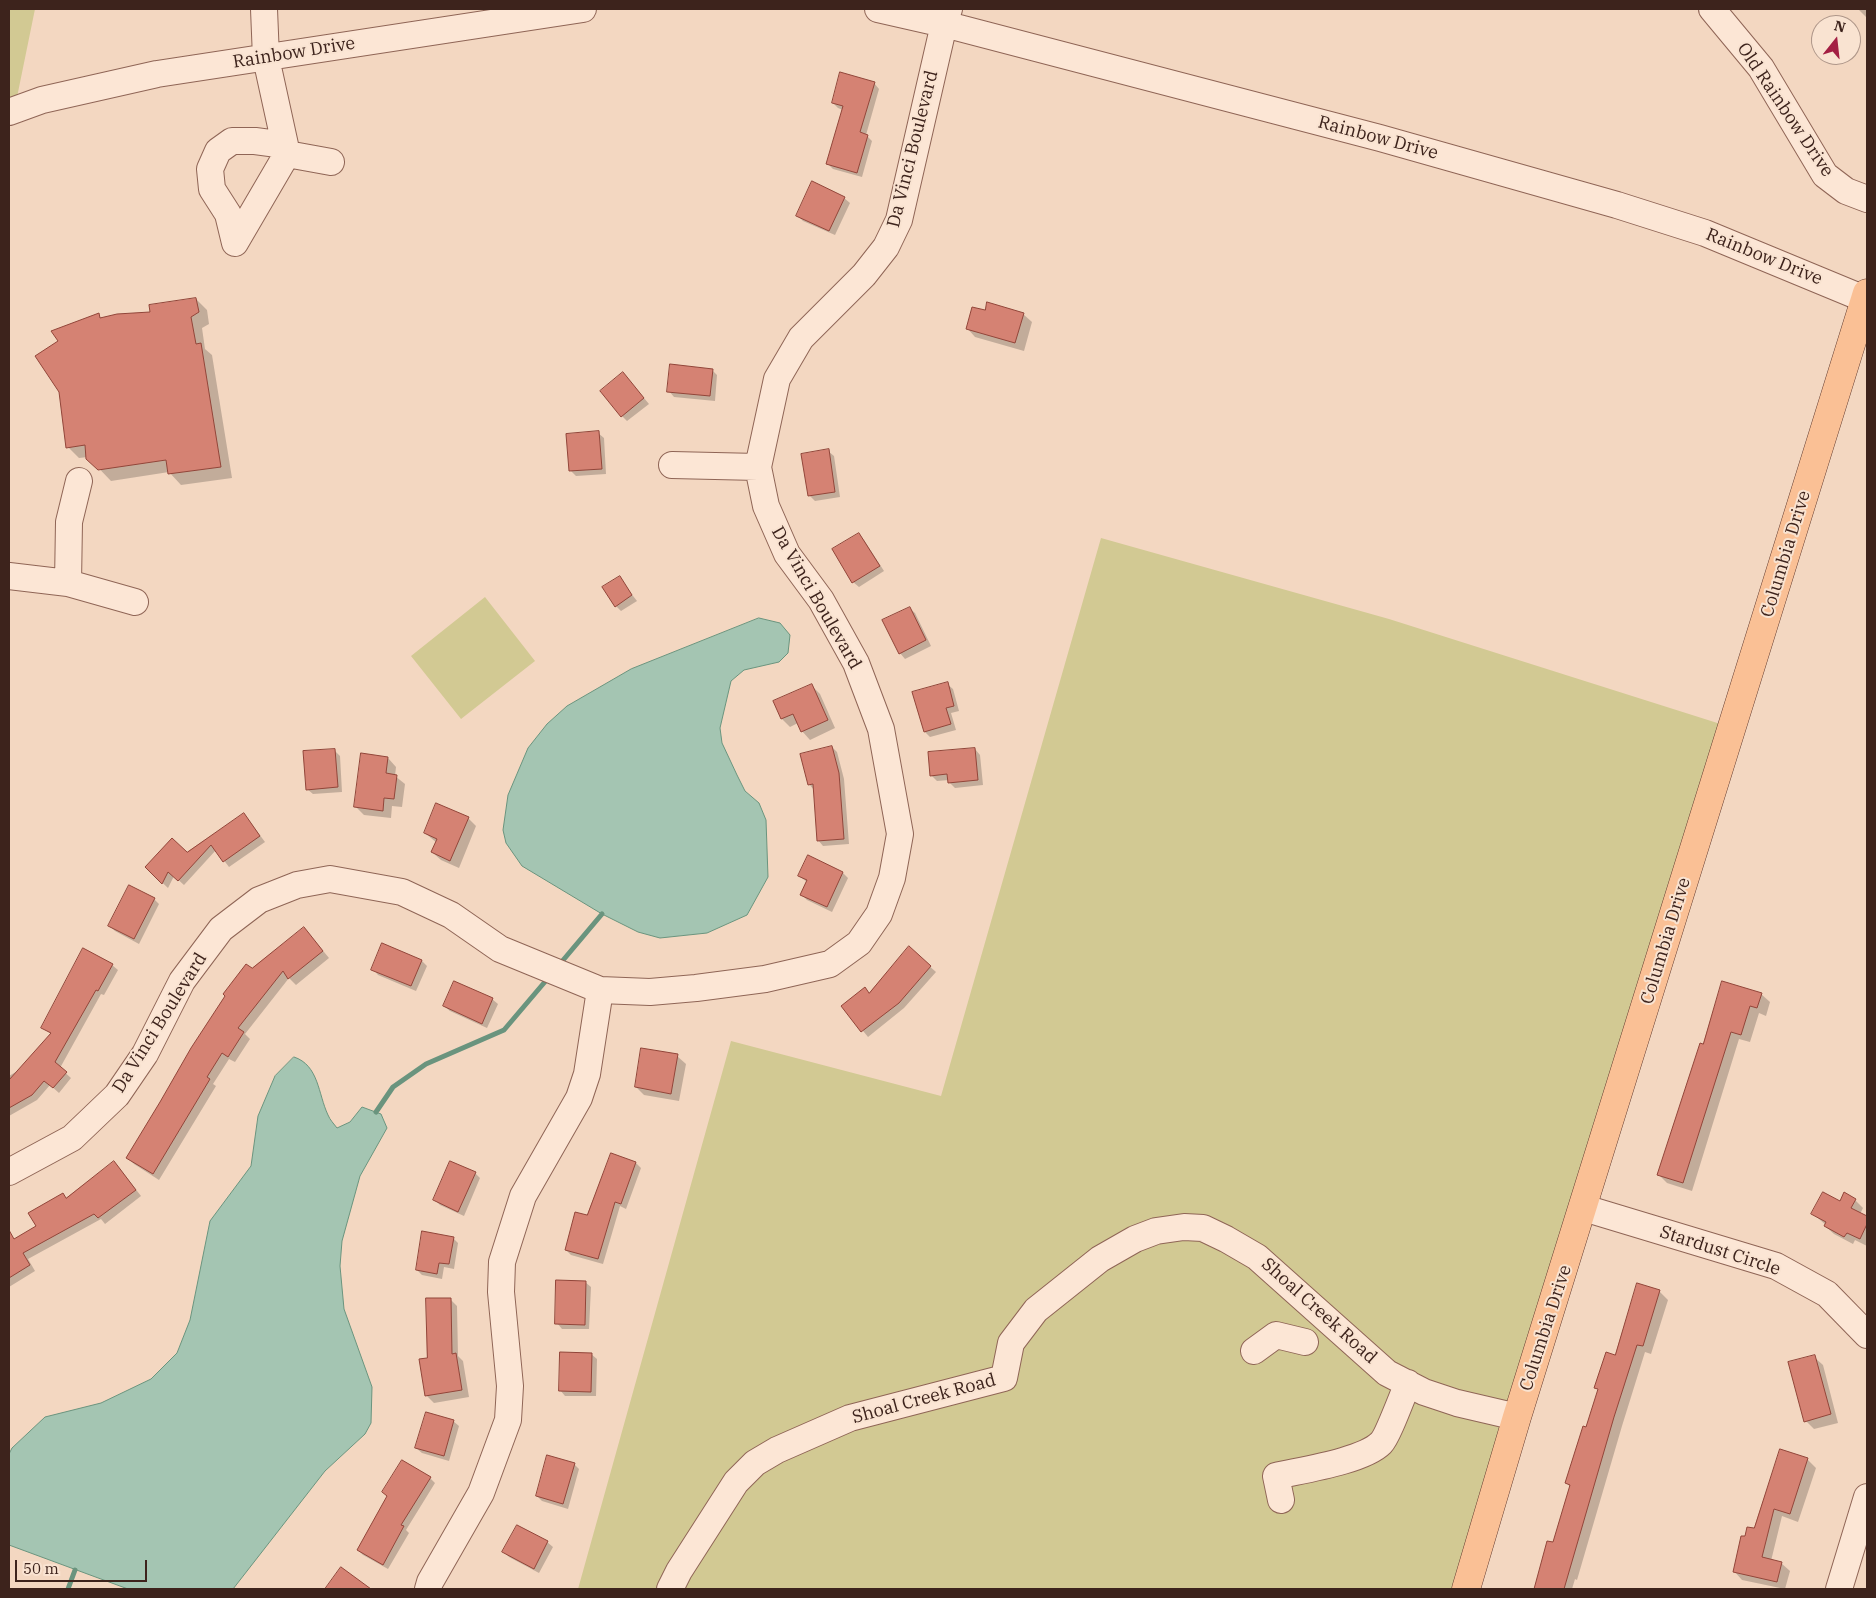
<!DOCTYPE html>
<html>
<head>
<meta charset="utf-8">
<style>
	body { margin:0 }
	#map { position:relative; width:1876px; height:1598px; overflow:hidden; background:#f3d7c1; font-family:"IBM Plex Serif",serif }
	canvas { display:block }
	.frame { position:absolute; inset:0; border:10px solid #3d231c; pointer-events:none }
	.north { position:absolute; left:1811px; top:15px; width:50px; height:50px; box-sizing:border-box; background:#f9e3d1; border:1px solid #ae9689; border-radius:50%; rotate:16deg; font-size:14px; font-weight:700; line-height:20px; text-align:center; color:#3d231c }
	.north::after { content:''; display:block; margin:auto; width:18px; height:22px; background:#a41f43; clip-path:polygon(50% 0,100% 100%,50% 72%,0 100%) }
	.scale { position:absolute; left:15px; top:1560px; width:132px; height:22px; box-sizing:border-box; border:2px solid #3d231c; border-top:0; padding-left:6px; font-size:15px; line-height:18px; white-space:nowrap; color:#3d231c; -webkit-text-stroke:4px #f9e3d1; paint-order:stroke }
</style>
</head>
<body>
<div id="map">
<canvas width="1876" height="1598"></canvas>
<div class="frame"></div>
<div class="north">N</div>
<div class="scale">50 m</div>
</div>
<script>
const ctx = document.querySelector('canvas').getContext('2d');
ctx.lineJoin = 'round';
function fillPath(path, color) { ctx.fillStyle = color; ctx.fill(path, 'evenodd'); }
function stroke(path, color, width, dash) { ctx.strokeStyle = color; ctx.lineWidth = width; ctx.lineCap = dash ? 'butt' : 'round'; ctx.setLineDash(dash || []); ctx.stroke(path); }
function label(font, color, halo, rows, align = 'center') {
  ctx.font = font + ' "IBM Plex Serif",serif'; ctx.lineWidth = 4; ctx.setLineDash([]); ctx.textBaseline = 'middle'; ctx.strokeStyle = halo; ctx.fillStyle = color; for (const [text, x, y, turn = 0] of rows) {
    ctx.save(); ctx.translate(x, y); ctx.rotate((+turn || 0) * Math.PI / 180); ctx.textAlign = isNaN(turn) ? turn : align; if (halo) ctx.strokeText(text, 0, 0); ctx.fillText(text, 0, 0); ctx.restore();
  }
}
fillPath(new Path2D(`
	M9 9H35L15 107 9 109Z
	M1101 538 1389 619 1730 727 1468 1589H578L731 1041 941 1096Z
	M485 597 535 661 461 719 411 656Z`), '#d2c993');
const water = new Path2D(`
	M759 618 780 623 790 635 788 653 779 662 744 670 731 681 720 728 722 743 737 775 745 791 759 803 766 820 768 877 747 915 707 933 660 938 638 932 602 914 522 866 506 843 503 830 508 795 528 748 547 724 567 706 631 669Z
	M294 1057C319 1065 318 1094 328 1115 330 1120 334 1124 337 1128L350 1122 362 1107 381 1114 387 1128 360 1176 342 1241 340 1266 344 1309 372 1387 371 1423 365 1434 325 1471 233 1589H128L9 1545V1454L12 1448 45 1417 101 1403 151 1379 177 1353 190 1320 210 1221 251 1166 258 1116 275 1076Z`);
fillPath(water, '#a4c5b2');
stroke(water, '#6a947e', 1);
fillPath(new Path2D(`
	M1223 9H1249V10Z
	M1860 9H1867V18L1859 10Z
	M874 83 879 89 866 135 872 141 862 177 833 169 828 164 843 110 838 108 833 103Z
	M844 198 850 203 835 235 803 221 797 215Z
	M196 299 207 310 209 324 202 328 205 349 212 355 232 478 181 485 169 472 111 481 88 457 79 458 68 447 98 315 102 319 151 314Z
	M985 312 1023 314 1032 322 1024 351 975 337 967 328Z
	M712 370 717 375 715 401 674 397 669 391Z
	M628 379 649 404 627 421 622 416Z
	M598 433 604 438 606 474 576 476 571 471Z
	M828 451 834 456 840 497 815 501 809 495Z
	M858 534 864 540 884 571 859 587 853 582Z
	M619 578 637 601 621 611 616 606Z
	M909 608 915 613 931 646 905 659 900 653Z
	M947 684 953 689 959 711 951 713 956 730 930 737 925 732Z
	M812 686 820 694 835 728 810 740 802 731 798 723 790 727 782 719Z
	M832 747 837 752 844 779 849 844 823 846 818 840 814 790 809 784Z
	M975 749 980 755 983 785 955 788 949 782V780L937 781 931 775Z
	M334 750 340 756 342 792 313 794 307 789Z
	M388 758 396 767 395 776 405 784 402 807 392 806 391 818 364 815 355 806Z
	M244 814 265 842 229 867 216 850 184 885 174 876 168 888 152 873 187 853Z
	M468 818 476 826 459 868 441 860 432 852 437 843 425 833Z
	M843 873 848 878 832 912 807 900 801 894 807 882 799 876Z
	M154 899 159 904 139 944 115 931 110 926Z
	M310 935 329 958 296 985 289 978 245 1034 250 1039 235 1062 229 1059 213 1084 216 1086 159 1180 134 1164 127 1157 252 969Z
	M909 948 936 972 904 1008 868 1037 843 1006 869 994Z
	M422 961 427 966 416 991 378 975 373 969Z
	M112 965 118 970 104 995 101 994 60 1068 71 1078 59 1093 50 1085 37 1100 9 1116V1076L19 1070 51 1034 42 1027Z
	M1761 994 1770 1002 1766 1016 1759 1013 1750 1042 1739 1039 1692 1191 1667 1183 1659 1175 1703 1046Z
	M492 999 498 1004 487 1028 450 1011 444 1006Z
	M677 1056 686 1064 679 1101 644 1095 636 1087Z
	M636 1163 641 1168 626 1209 620 1206 603 1264 571 1255 566 1250 588 1217Z
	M120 1169 141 1196 105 1224 101 1219 28 1259 35 1271 9 1287V1244L38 1226 63 1195 67 1199Z
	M475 1173 480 1178 464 1216 440 1205 435 1200Z
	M1855 1200 1863 1208 1860 1214 1867 1217V1246L1855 1240 1853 1244 1834 1234 1825 1226 1826 1225 1813 1214 1840 1202Z
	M453 1238 458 1243 454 1269 444 1267 442 1279 422 1275 417 1270Z
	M585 1282 591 1287 589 1329H562L557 1323Z
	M1659 1291 1668 1300 1651 1354 1645 1352 1622 1426 1577 1580 1575 1579 1572 1589H1534L1548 1542 1554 1544 1570 1487 1567 1483 1599 1390 1596 1387Z
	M450 1299 457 1306 458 1356 463 1361 469 1397 434 1403 427 1396 428 1359Z
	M591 1354 597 1359 596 1396H565L560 1390Z
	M1814 1357 1823 1365 1838 1423 1814 1429 1806 1421Z
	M453 1421 459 1426 449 1461 422 1453 416 1448Z
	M1807 1459 1816 1468 1798 1522 1782 1516 1771 1561 1781 1563 1790 1571 1785 1589 1742 1580 1734 1571 1746 1538 1755 1530Z
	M574 1464 579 1469 568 1509 542 1501 537 1496Z
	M430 1478 435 1483 406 1530 409 1533 388 1569 363 1555 358 1550 388 1497 383 1492Z
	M518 1526 547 1542 553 1547 539 1573 509 1557 504 1552Z`), '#0003');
stroke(new Path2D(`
	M559 965 602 914
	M376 1112 393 1087 426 1064 504 1030 549 977
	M68 1589 75 1570`), '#6a947e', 5);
const building = new Path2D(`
	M840 72 875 82 860 132 868 135 857 173 826 164 843 106 832 103Z
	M812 181 845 197 829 231 796 216Z
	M196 298 199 312 191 317 196 344 201 343 221 467 168 474 166 460 98 470 86 459 85 445 66 448 59 392 35 356 58 341 51 331 99 313 100 318 117 314 150 312 149 305Z
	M987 302 1024 313 1015 343 966 329 972 307 985 310Z
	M670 364 713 369 710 396 667 392Z
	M623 372 644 398 621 417 600 391Z
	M599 431 602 469 569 471 566 434Z
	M829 449 835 492 808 496 801 454Z
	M859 533 880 566 852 583 832 549Z
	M620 576 632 595 615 607 602 587Z
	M910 607 926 640 899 654 882 620Z
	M948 682 954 706 946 708 951 724 924 732 912 692Z
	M812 684 828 720 801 732 793 714 781 719 773 701Z
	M832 746 839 773 844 839 817 841 813 784 808 785 800 754Z
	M975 748 978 780 948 783 947 774 930 776 928 752Z
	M335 749 338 787 306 790 303 751Z
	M361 753 388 757 386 773 397 775 394 799 384 798 383 811 354 807Z
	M436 803 469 817 450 861 431 852 437 839 424 833Z
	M244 813 260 836 223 862 211 845 178 881 168 872 162 884 145 867 172 838 187 852Z
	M808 855 843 872 827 907 800 895 807 880 798 876Z
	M129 885 155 898 134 939 108 926Z
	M304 927 323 951 288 979 283 971 238 1028 244 1032 228 1057 222 1053 207 1077 210 1079 153 1174 126 1158 160 1102 191 1048 225 996 223 994 246 964 252 968Z
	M382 943 422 960 411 986 371 970Z
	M909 946 931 966 899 1003 861 1032 841 1006 865 987 869 993Z
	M83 948 113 964 98 991 96 990 55 1062 67 1072 53 1088 44 1081 32 1095 9 1108V1080L51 1033 41 1028Z
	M454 981 493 998 482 1024 443 1006Z
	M1722 981 1762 993 1757 1008 1750 1006 1741 1035 1731 1032 1683 1183 1657 1175 1700 1043 1703 1044Z
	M641 1048 678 1054 671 1094 635 1087Z
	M611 1153 636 1162 621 1204 615 1202 598 1259 565 1250 575 1212 587 1215Z
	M114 1161 136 1190 98 1218 94 1214 23 1253 30 1265 9 1278V1230L14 1239 36 1226 28 1213 63 1193 66 1198Z
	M450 1161 476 1172 458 1212 433 1200Z
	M1823 1192 1840 1201 1844 1192 1856 1199 1851 1208 1867 1216V1224L1860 1239 1847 1233 1844 1237 1824 1226 1826 1222 1811 1214Z
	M422 1231 454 1237 449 1264 439 1263 437 1274 416 1270Z
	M556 1280 586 1281 585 1325 555 1324Z
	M1637 1283 1660 1290 1643 1346 1637 1345 1614 1417 1564 1589H1534L1547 1541 1553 1542 1570 1485 1565 1483 1583 1426 1586 1427 1598 1389 1594 1388 1606 1352 1615 1355Z
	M426 1298H451L452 1354 456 1353 462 1390 425 1396 419 1359 427 1358Z
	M560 1352 592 1353 591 1392 559 1391Z
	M1815 1355 1831 1414 1804 1422 1788 1362Z
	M426 1412 454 1420 444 1456 415 1448Z
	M1780 1449 1808 1458 1790 1514 1774 1509 1762 1557 1782 1562 1777 1582 1733 1572 1741 1536H1745L1747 1527 1754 1528Z
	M547 1455 575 1463 563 1504 536 1496Z
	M402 1460 431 1477 401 1525 404 1526 383 1565 357 1550 387 1496 382 1492Z
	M517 1525 548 1541 534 1569 502 1552Z
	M341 1567 371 1589H325Z`);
fillPath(building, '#d58273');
stroke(building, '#914539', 1);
const minor = new Path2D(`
	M264 9 266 58 287 154 331 162
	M878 9 944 24 1380 138 1617 205 1705 233 1867 300
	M1712 9 1761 68 1825 175 1846 191 1867 199
	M9 112 42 100 157 74 583 9
	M235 243 228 214 212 189 210 169 218 151 232 141H255L285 145
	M235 243 287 154
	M672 465 758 467
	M9 576 68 583 135 602
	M68 583 69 522 79 481
	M9 1172 72 1138 117 1095 145 1054 182 981 221 929 259 900 297 885 330 879 402 892 451 915 500 949 600 990 650 992 696 988 765 979 830 964 859 943 879 914 892 878 900 834 881 729 856 663 821 600 787 554 766 506 758 467 777 379 801 338 864 275 886 247 899 220 944 24 949 9
	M1584 1208 1776 1266 1827 1294 1867 1335
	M1254 1351 1276 1335 1305 1342
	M1281 1500 1276 1476C1302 1470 1363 1461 1381 1443 1388 1436 1403 1394 1408 1383
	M428 1589 430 1582 481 1493 508 1420 510 1386 501 1292 502 1262 523 1196 579 1098 587 1074 600 990
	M670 1589 679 1571 736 1482 755 1463 777 1450 850 1418 1004 1378 1011 1343 1036 1310 1100 1259 1135 1239 1156 1231 1184 1227 1203 1228 1226 1239 1257 1257 1387 1373 1424 1392 1457 1403 1517 1417
	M1839 1589 1867 1497`);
const major = new Path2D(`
	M1466 1589 1517 1417 1867 293`);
stroke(minor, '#8f6556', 28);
stroke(major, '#5c352b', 29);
stroke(minor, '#fce6d5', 26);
stroke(major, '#fac095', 28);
label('18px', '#3d231c', '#f9e3d1', [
	["Rainbow Drive",294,53,-9],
	["Old Rainbow Drive",1785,110,56],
	["Rainbow Drive",1378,138,15],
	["Da Vinci Boulevard",913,149,-76],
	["Rainbow Drive",1764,257,22],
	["Columbia Drive",1786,554,-73],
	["Da Vinci Boulevard",816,598,60],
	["Columbia Drive",1666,941,-73],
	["Da Vinci Boulevard",160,1023,-58],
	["Stardust Circle",1720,1251,18],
	["Shoal Creek Road",1319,1311,42],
	["Columbia Drive",1546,1328,-72],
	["Shoal Creek Road",924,1399,-15]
]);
</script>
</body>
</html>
